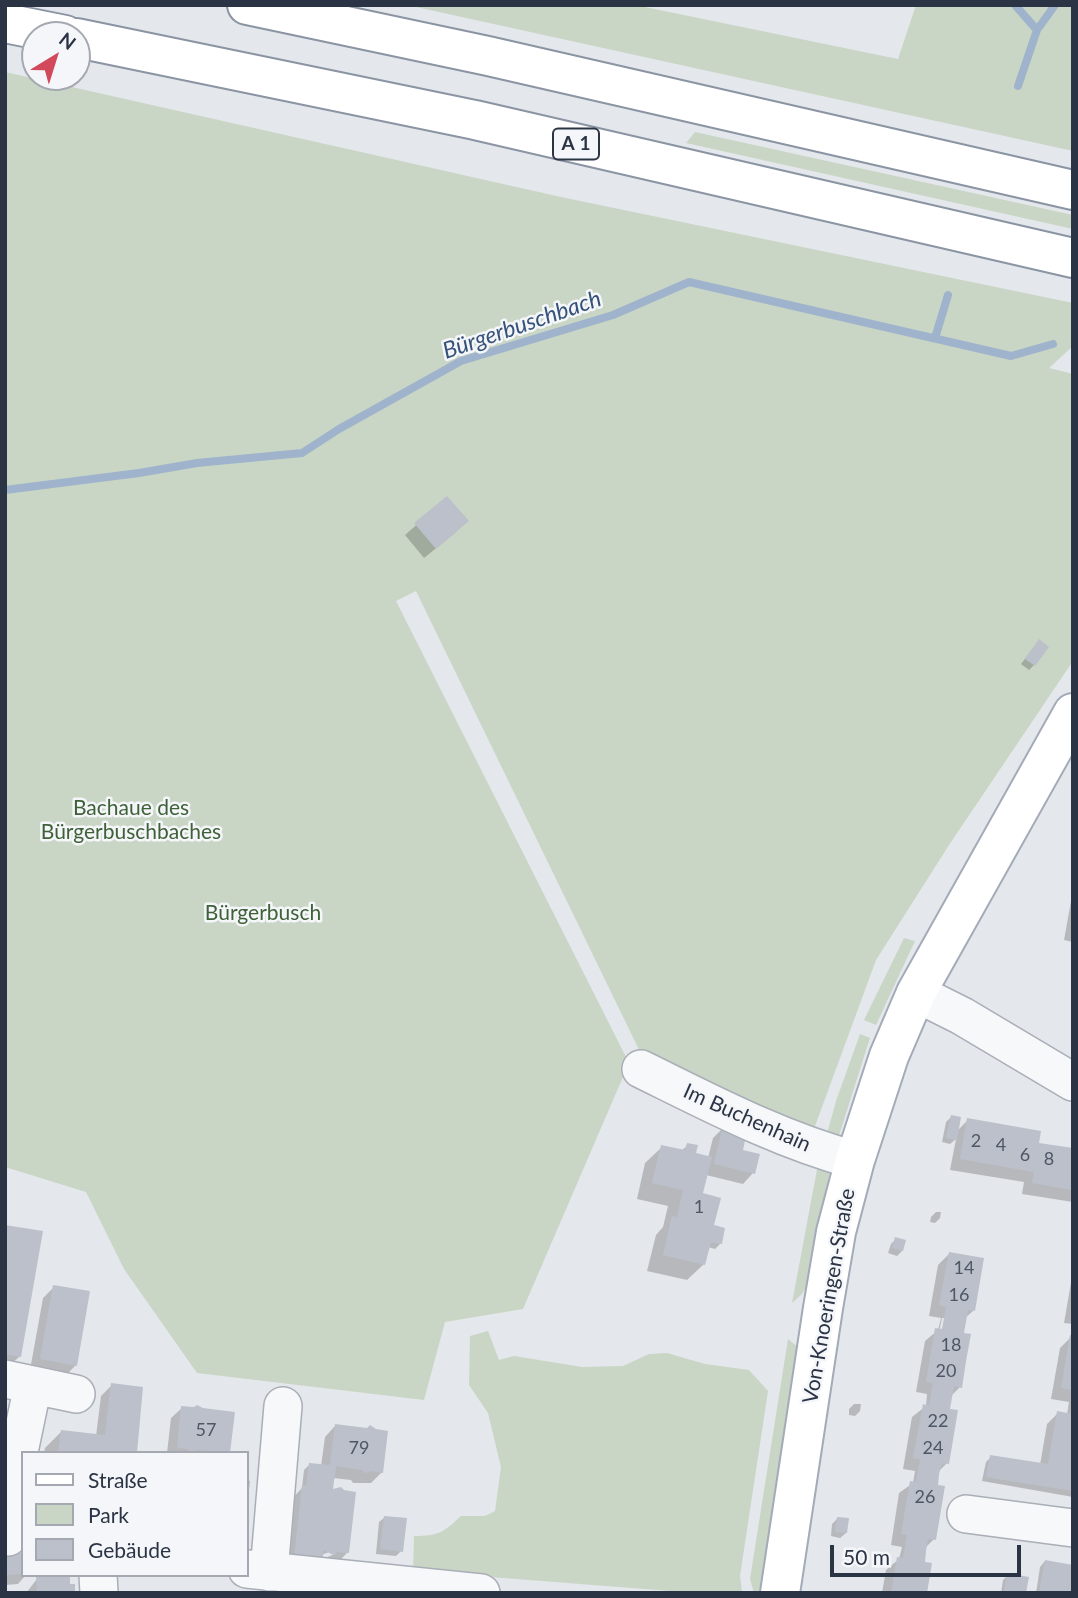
<!DOCTYPE html>
<html>
<head>
<meta charset="utf-8">
<style>
	body { margin:0 }
	#map { position:relative; width:1078px; height:1598px; overflow:hidden; background:#e4e7ec; font-family:Lato,sans-serif }
	canvas { display:block }
	.frame { position:absolute; inset:0; border:7px solid #2b3445; pointer-events:none }
	.legend { position:absolute; left:21px; top:1451px; width:228px; height:126px; box-sizing:border-box; background:#f4f6f9; border:2px solid #a4a8b1; margin:0; padding:9px 12px; list-style:none; font-size:21px; color:#2b3445 }
	.legend li { display:flex; align-items:center; gap:14px; height:35px }
	.legend b { width:35px; border:2px solid #a4a8b1 }
	.north { position:absolute; left:21px; top:21px; width:70px; height:70px; box-sizing:border-box; background:#f4f6f9; border:2px solid #a4a8b1; border-radius:50%; rotate:38deg; font-size:19px; font-weight:700; line-height:28px; text-align:center; color:#2b3445 }
	.north::after { content:''; display:block; margin:auto; width:24px; height:32px; background:#d1495b; clip-path:polygon(50% 0,100% 100%,50% 72%,0 100%) }
	.scale { position:absolute; left:830px; top:1545px; width:191px; height:32px; box-sizing:border-box; border:4px solid #2b3445; border-top:0; padding-left:9px; font-size:21px; line-height:24px; white-space:nowrap; color:#2b3445; -webkit-text-stroke:5px #f4f6f9; paint-order:stroke }
</style>
</head>
<body>
<div id="map">
<canvas width="1078" height="1598"></canvas>
<div class="frame"></div>
<ul class="legend">
<li><b style="height:9px;background:#fff"></b>Straße</li>
<li><b style="height:19px;background:#c9d6c5"></b>Park</li>
<li><b style="height:19px;background:#bbc0ca"></b>Gebäude</li>
</ul>
<div class="north">N</div>
<div class="scale">50 m</div>
</div>
<script>
const ctx = document.querySelector('canvas').getContext('2d');
ctx.lineJoin = 'round';
function fillPath(path, color) { ctx.fillStyle = color; ctx.fill(path, 'evenodd'); }
function stroke(path, color, width, dash) { ctx.strokeStyle = color; ctx.lineWidth = width; ctx.lineCap = dash ? 'butt' : 'round'; ctx.setLineDash(dash || []); ctx.stroke(path); }
function label(font, color, halo, rows, align = 'center') {
  ctx.font = font + ' Lato,sans-serif'; ctx.lineWidth = 5; ctx.setLineDash([]); ctx.textBaseline = 'middle'; ctx.strokeStyle = halo; ctx.fillStyle = color; for (const [text, x, y, turn = 0] of rows) {
    ctx.save(); ctx.translate(x, y); ctx.rotate((+turn || 0) * Math.PI / 180); ctx.textAlign = isNaN(turn) ? turn : align; if (halo) ctx.strokeText(text, 0, 0); ctx.fillText(text, 0, 0); ctx.restore();
  }
}
fillPath(new Path2D(`
	M407 5H635L898 59 916 5H1073V151Z
	M5 72 561 197 1073 303V346L1049 368 1073 374V661L949 845 876 960 811 1137 645 1062 416 591 396 601 629 1063 523 1309 445 1322 424 1400 197 1373 124 1269 86 1192 5 1167Z
	M695 132 1073 215V229L686 143Z
	M904 938 915 941 876 1025 864 1020Z
	M860 1034 870 1038 836 1145H824L836 1101Z
	M819 1159 831 1166 808 1284 802 1294 792 1303Z
	M488 1331 499 1360 514 1356 582 1367 623 1366 649 1354 667 1353 705 1364 749 1370 768 1391 740 1576 742 1593H696L413 1571 414 1536C438 1536 443 1533 461 1516H485L495 1511 501 1467 488 1413 469 1385 470 1336Z
	M788 1339 799 1348 764 1580 759 1593H754L750 1579Z`), '#c9d6c5');
fillPath(new Path2D(`
	M447 498 456 532 424 558 405 535Z
	M1034 647V665L1029 670 1021 664Z
	M1073 890V942L1064 940Z
	M951 1117 957 1131 968 1120 1037 1144 1073 1150V1202L1022 1194 1024 1182 950 1170 956 1139 950 1144 942 1142 946 1122Z
	M724 1127 753 1173 743 1184 706 1175 701 1195 720 1244 715 1249 708 1247 704 1264 687 1280 647 1271 656 1235 663 1227 668 1206 637 1199 645 1163 662 1147 681 1151 688 1145 694 1154 708 1158 713 1138Z
	M936 1212H941L940 1218 935 1223 930 1222 931 1217Z
	M5 1227 20 1356 5 1370Z
	M896 1239 902 1251 897 1256 888 1253 891 1244Z
	M949 1254 973 1311 964 1319 960 1387 951 1396 948 1410 947 1463 938 1472 934 1539 925 1548 923 1561 925 1593H882L886 1570 899 1559 902 1547 891 1545 899 1493 913 1483 915 1471 903 1469 912 1417 926 1406 927 1394 916 1392 925 1341 938 1330 941 1318 929 1316 938 1265ZM942 1318H945L942 1338 938 1337Z
	M1073 1271V1324L1064 1323Z
	M54 1287 76 1365 65 1376 30 1370 43 1298Z
	M1071 1337H1073V1497L982 1481 986 1462 991 1457 1040 1465 1047 1424 1058 1413 1067 1414 1069 1402 1051 1399 1060 1348Z
	M112 1385 135 1453H44L45 1448 61 1432 96 1436 101 1396Z
	M854 1404H861L860 1411 855 1416 849 1415V1409Z
	M182 1408 228 1453H167L171 1418Z
	M335 1426 382 1472 371 1483H353L351 1480 333 1478 331 1490 343 1492 347 1553 331 1569 280 1563 287 1504 302 1488 304 1470 309 1465 321 1466 325 1437ZM335 1550V1554L322 1559 321 1555Z
	M247 1456 249 1457 247 1478Z
	M247 1480 250 1481 247 1508Z
	M385 1517 401 1551 396 1556 376 1554 379 1522Z
	M837 1519 846 1533 840 1538 831 1536 832 1524Z
	M5 1553 23 1555V1575H26L18 1584 5 1585Z
	M1045 1561 1073 1593H1036L1040 1567Z
	M1008 1575 1024 1593H1001L1003 1580Z
	M37 1579 68 1586 73 1593H26Z`), '#0003');
stroke(new Path2D(`
	M1015 5 1037 30
	M1018 86 1037 30 1055 5
	M935 338 948 295
	M5 490 139 473 197 463 302 453 339 429 461 361 613 315 689 282 1011 356 1053 344`), '#9fb4cc', 8);
fillPath(new Path2D(`
	M447 496 469 521 436 549 414 523Z
	M1039 639 1049 647 1035 666 1025 659Z
	M951 1115 961 1117 957 1140 946 1138Z
	M967 1118 1041 1131 1039 1143 1073 1148V1190L1032 1183 1034 1172 960 1159Z
	M723 1125 747 1131 743 1150 760 1154 755 1174 714 1164Z
	M687 1143 698 1145 696 1153 712 1157 703 1193 721 1198 714 1225 725 1228 722 1244 711 1242 705 1265 663 1255 672 1216 677 1217 683 1190 652 1183 661 1145 685 1150Z
	M5 1225 43 1231 21 1357 5 1354Z
	M895 1237 906 1240 903 1251 892 1248Z
	M949 1252 984 1258 975 1311 968 1310 964 1333 971 1334 966 1361 962 1388 954 1386 950 1409 958 1410 949 1464 942 1463 939 1474 938 1485 945 1486 936 1540 928 1539 926 1551 925 1562 932 1563 927 1593H891L897 1557 903 1558 907 1535 901 1534 910 1481 916 1482 920 1459 913 1458 923 1404 929 1406 933 1383 926 1382 935 1328 942 1329 946 1307 939 1305Z
	M53 1285 90 1291 77 1366 40 1359Z
	M1070 1335H1073V1390L1061 1388Z
	M111 1383 143 1387 137 1453H58L61 1430 105 1435Z
	M197 1405 203 1408 235 1412 230 1453 198 1450 191 1452 188 1449 177 1448 181 1406 194 1407Z
	M1057 1411 1073 1414V1491L986 1477 990 1455 1048 1464Z
	M335 1424 367 1428 370 1425 376 1429 388 1431 383 1473 371 1471 365 1473 362 1470 336 1466 333 1489 341 1487 344 1490 356 1492 349 1553 337 1552 333 1555 324 1550 322 1562 294 1559 302 1485 306 1486 309 1463 330 1465Z
	M384 1516 407 1518 403 1552 380 1549Z
	M837 1517 849 1518 847 1533 835 1532Z
	M5 1551 23 1553V1574L5 1575Z
	M1045 1560 1073 1565V1593H1039Z
	M1007 1573 1029 1577 1026 1593H1004Z
	M36 1577H70V1584H75V1593H37Z`), '#bbc0ca');
const minor = new Path2D(`
	M916 993 962 1016 1073 1082
	M641 1069C710 1103 780 1140 855 1160
	M5 1379 76 1394
	M966 1514 1073 1528
	M8 1537 11 1490 33 1385
	M247 1569 481 1593
	M269 1572 283 1406
	M98 1575 99 1593`);
const major = new Path2D(`
	M780 1593 823 1308 836 1232 855 1160 889 1056 916 993 1073 713`);
const highway = new Path2D(`
	M247 5 488 56 1073 190
	M5 23 65 35
	M77 38 475 120 1073 258`);
stroke(minor, '#a9aeb7', 40);
stroke(major, '#a3abb8', 42);
stroke(highway, '#8b94a3', 42);
stroke(minor, '#f7f8fa', 37);
stroke(major, '#fff', 38);
stroke(highway, '#fff', 38);
label('18px', '#4f5766', null, [
	["2",976,1141],
	["4",1001,1145],
	["6",1025,1155],
	["8",1049,1159],
	["1",699,1207],
	["14",964,1268],
	["16",959,1295],
	["18",951,1345],
	["20",946,1371],
	["22",938,1421],
	["57",206,1430],
	["79",359,1448],
	["24",933,1448],
	["26",925,1497]
]);
for (const [x, y, w] of [
	[576,144,46]
]) { const box = new Path2D(); box.roundRect(x - w / 2, y - 15.5, w, 31, 5); ctx.fillStyle = '#f4f6f9'; ctx.fill(box); stroke(box, '#2b3445', 2); }
label('bold 19px', '#2b3445', null, [
	["A 1",576,144]
]);
label('21px', '#3f6138', '#f4f6f9', [
	["Bachaue des",131,808],
	["Bürgerbuschbaches",131,832],
	["Bürgerbusch",263,913]
]);
label('21px', '#2b3445', '#f4f6f9', [
	["Im Buchenhain",747,1118,24],
	["Von-Knoeringen-Straße",829,1296,-80]
]);
label('italic 23px', '#34527a', '#f4f6f9', [
	["Bürgerbuschbach",522,325,-19]
]);
</script>
</body>
</html>
